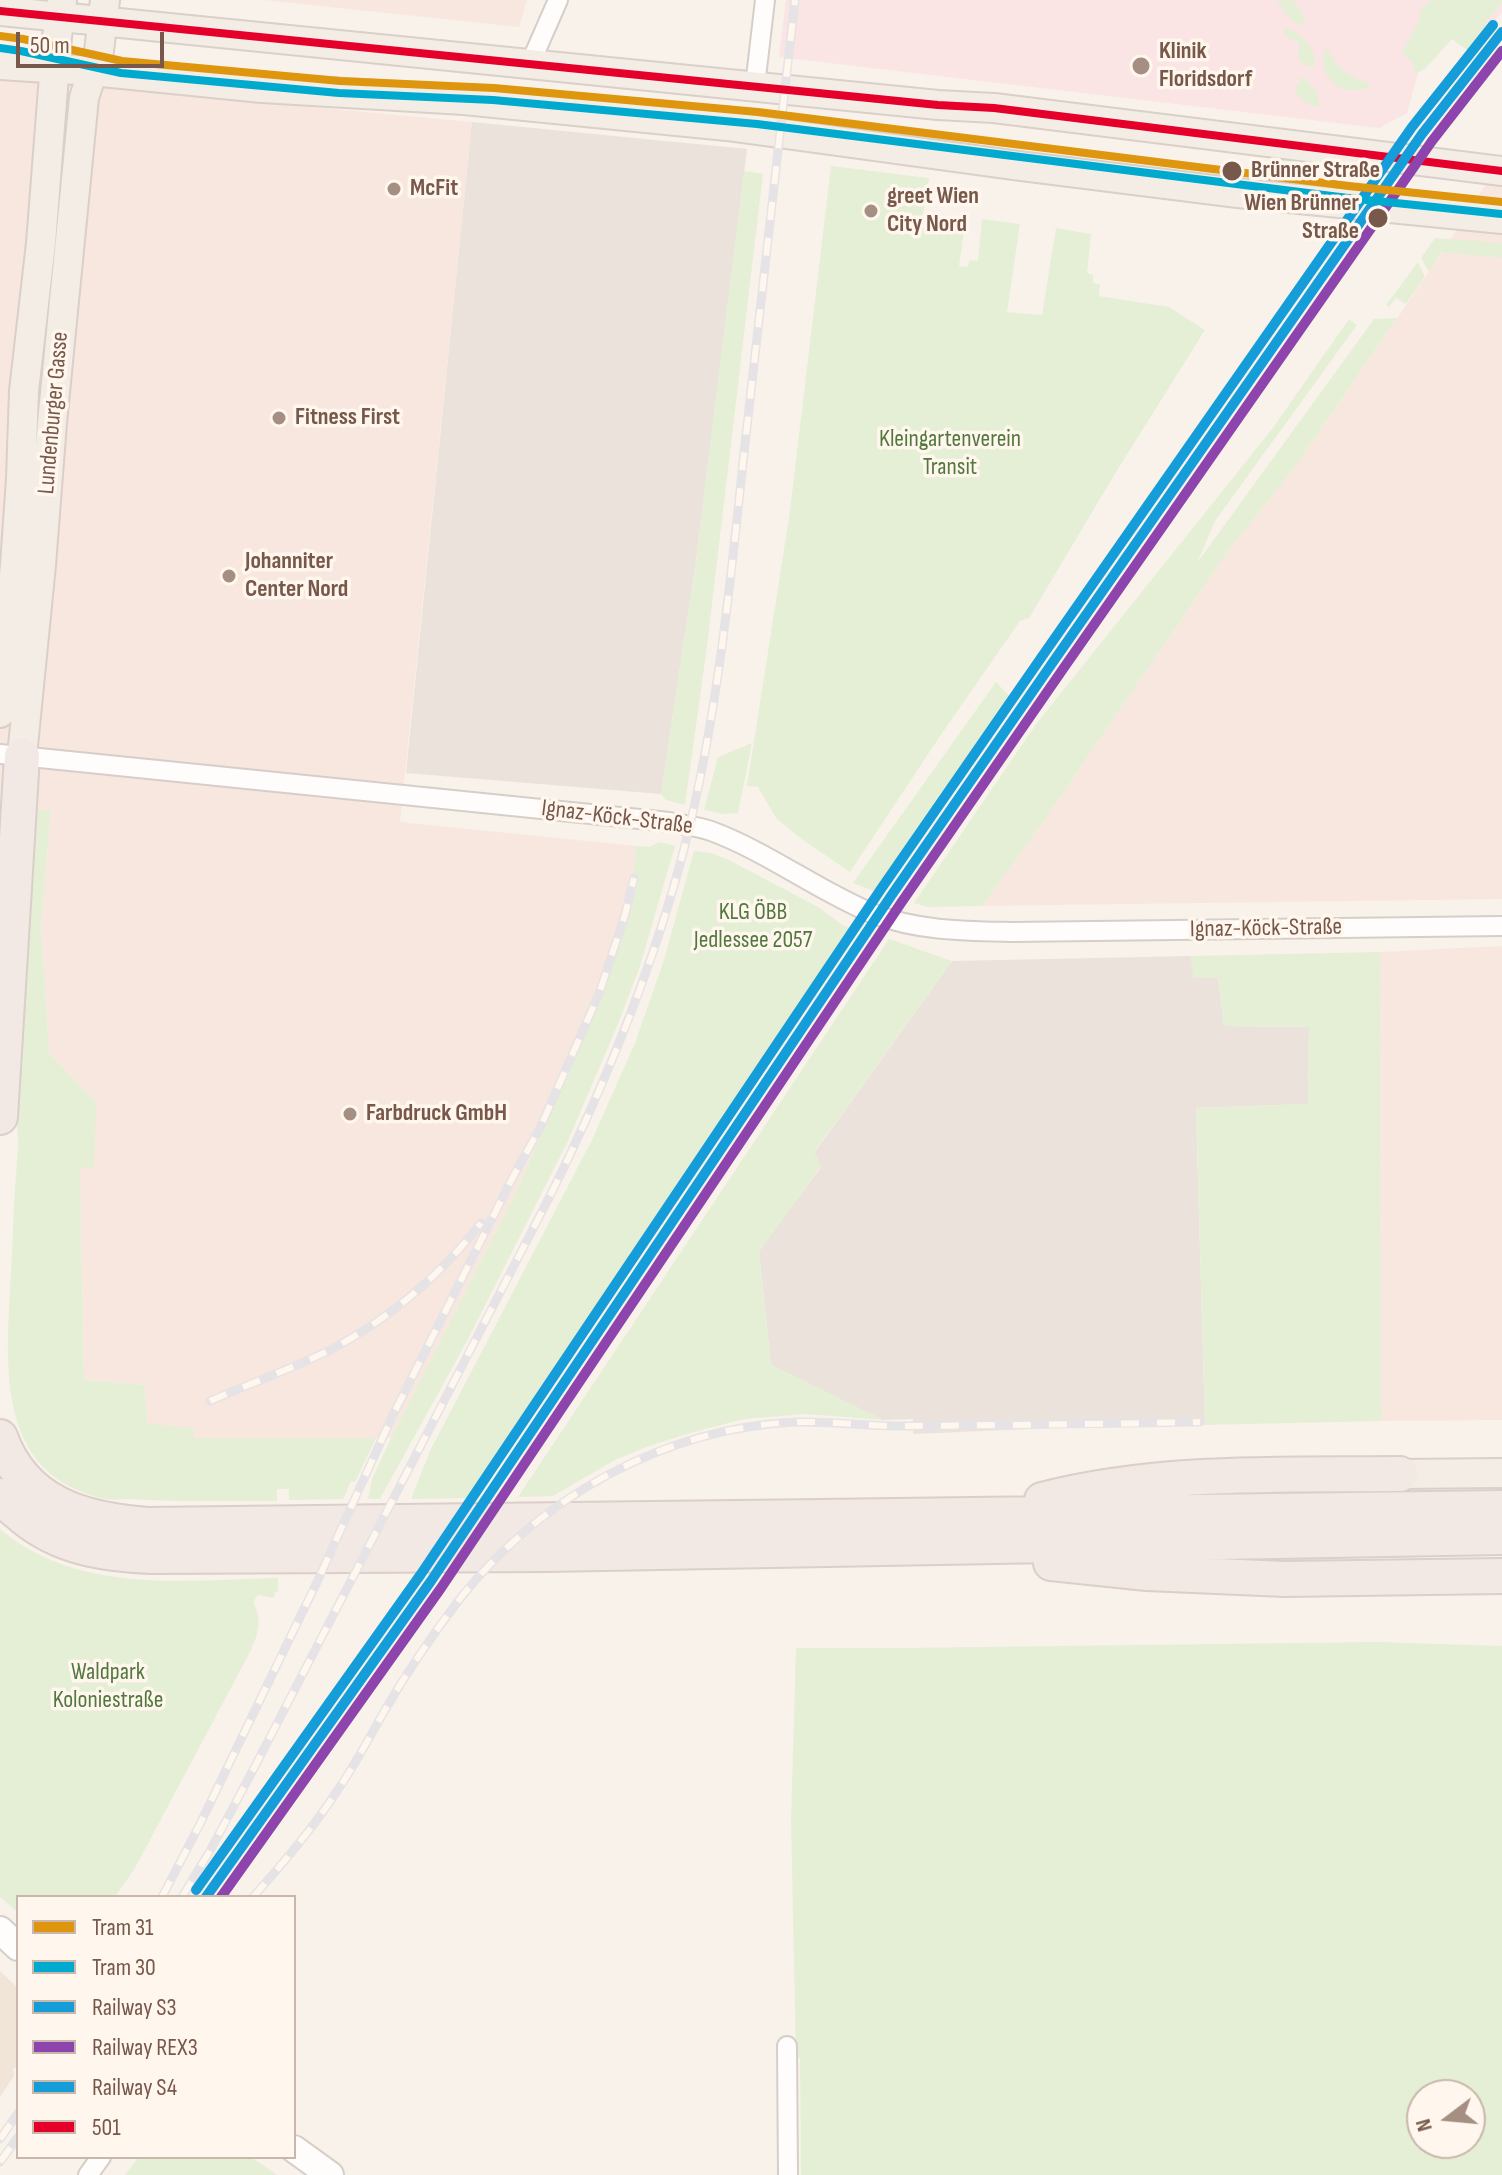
<!DOCTYPE html>
<html>
<head>
<meta charset="utf-8">
<style>
	body { margin:0 }
	#map { position:relative; width:1502px; height:2175px; overflow:hidden; background:#f8f2eb; font-family:"Sofia Sans Condensed",sans-serif }
	canvas { display:block }
	.legend { position:absolute; left:16px; top:1895px; width:280px; height:264px; box-sizing:border-box; background:#fff7ee; border:2px solid #c9b7ac; margin:0; padding:10px 14px; list-style:none; font-size:24px; color:#78584a }
	.legend li { display:flex; align-items:center; gap:16px; height:40px }
	.legend b { width:40px; border:2px solid #c9b7ac }
	.north { position:absolute; left:1406px; top:2079px; width:80px; height:80px; box-sizing:border-box; background:#fff7ee; border:2px solid #c9b7ac; border-radius:50%; rotate:254deg; font-size:22px; font-weight:700; line-height:32px; text-align:center; color:#78584a }
	.north::after { content:''; display:block; margin:auto; width:28px; height:36px; background:#a58e82; clip-path:polygon(50% 0,100% 100%,50% 72%,0 100%) }
	.scale { position:absolute; left:16px; top:32px; width:148px; height:36px; box-sizing:border-box; border:4px solid #78584a; border-top:0; padding-left:10px; font-size:24px; line-height:28px; white-space:nowrap; color:#78584a; -webkit-text-stroke:6px #fff7ee; paint-order:stroke }
</style>
</head>
<body>
<div id="map">
<canvas width="1502" height="2175"></canvas>
<ul class="legend">
<li><b style="height:10px;background:#de960f"></b>Tram 31</li>
<li><b style="height:10px;background:#00a9ce"></b>Tram 30</li>
<li><b style="height:10px;background:#159dd9"></b>Railway S3</li>
<li><b style="height:10px;background:#8e44ad"></b>Railway REX3</li>
<li><b style="height:10px;background:#159dd9"></b>Railway S4</li>
<li><b style="height:10px;background:#e4002b"></b>501</li>
</ul>
<div class="north">N</div>
<div class="scale">50 m</div>
</div>
<script>
const ctx = document.querySelector('canvas').getContext('2d');
ctx.lineJoin = 'round';
function fillPath(path, color) { ctx.fillStyle = color; ctx.fill(path, 'evenodd'); }
function stroke(path, color, width, dash) { ctx.strokeStyle = color; ctx.lineWidth = width; ctx.lineCap = dash ? 'butt' : 'round'; ctx.setLineDash(dash || []); ctx.stroke(path); }
function label(font, color, halo, rows, align = 'center') {
  ctx.font = font + ' "Sofia Sans Condensed",sans-serif'; ctx.lineWidth = 7; ctx.setLineDash([]); ctx.textBaseline = 'middle'; ctx.strokeStyle = halo; ctx.fillStyle = color; for (const [text, x, y, turn = 0] of rows) {
    ctx.save(); ctx.translate(x, y); ctx.rotate((+turn || 0) * Math.PI / 180); ctx.textAlign = isNaN(turn) ? turn : align; if (halo) ctx.strokeText(text, 0, 0); ctx.fillText(text, 0, 0); ctx.restore();
  }
}
fillPath(new Path2D(`
	M0 1971 18 1988V2066L13 2069 14 2076 0 2097Z`), '#f1e5d8');
fillPath(new Path2D(`
	M264 0H527L519 27Z
	M0 76 111 88 472 122 400 822 636 846 631 899 596 1009 515 1194 391 1438H192L195 1429 147 1424 145 1385 84 1380 80 1169 96 1102 49 1053 41 926 51 811 0 809Z
	M1502 159V899L982 906 1041 825 1228 551 1292 471 1429 272Z
	M1502 946V1420L1381 1421 1380 952Z`), '#f8e7df');
fillPath(new Path2D(`
	M472 122 747 149 696 561 661 794 406 773Z
	M1191 956 1194 978H1218L1224 1026 1309 1027 1308 1104 1196 1108 1205 1425 1101 1426 913 1434V1419L883 1420 771 1365 759 1251 821 1167 814 1153 952 961Z`), '#ebe2dc');
fillPath(new Path2D(`
	M786 0H1502V12L1485 33 1448 35 1418 73 1407 113 1379 128 779 57Z`), '#fae4e4');
fillPath(new Path2D(`
	M1275 0 1294 1 1303 14 1305 25C1286 25 1287 8 1275 0Z
	M1432 0H1502V3L1485 23 1484 39 1472 54 1452 39 1426 68 1417 73 1413 72 1414 65 1402 52 1419 21 1421 8Z
	M1287 28C1304 35 1317 49 1315 67L1306 66 1298 59 1299 43 1285 36 1284 30Z
	M1328 49C1336 67 1351 79 1369 83L1370 87C1343 99 1317 79 1325 50Z
	M1300 76C1312 83 1317 92 1320 105L1318 107C1308 106 1298 98 1294 88L1300 83Z
	M1274 153 1343 162 1341 169 1273 163Z
	M831 166 929 178 922 219 965 225 959 266 967 267 970 260 978 261 982 219 1020 224 1007 312 1042 315 1056 228 1091 234 1087 273 1093 275V283L1100 285 1099 296 1169 307 1205 330 1116 472 1029 618 1020 621 938 739 850 872 800 838 776 818 758 787 747 786 790 511Z
	M744 171 763 174 707 646 685 805 666 800 661 794 696 561Z
	M1435 238 1502 243V258L1441 252 1429 272 1421 258Z
	M1418 262 1425 277 1406 304 1396 298 1389 307 1386 305Z
	M1397 318 1292 471 1228 551 1041 825 982 906 928 907 914 903 1037 723 1272 429 1349 319 1357 325 1215 521 1197 563 1374 319Z
	M996 682 1012 699 882 894 853 883Z
	M752 743 738 813 724 814 704 810 718 757Z
	M31 810H51L41 926 49 1053 96 1102 94 1167 80 1169 84 1380 145 1385 147 1423 195 1429 193 1438H376L355 1482 351 1481 343 1499 289 1500V1489H277V1501H176L124 1499C107 1502 87 1495 71 1487 0 1452 6 1359 10 1291 12 1257 13 1222 15 1188 16 1172 18 1155 18 1139 18 1127 14 1115 12 1103Z
	M660 842 675 846 640 966 618 1024 567 1143 467 1341 380 1499H368L372 1479 391 1438 515 1194 596 1010 631 899 636 846 649 847Z
	M694 851 711 853 727 859 818 907 844 926 858 930 472 1498 411 1499 430 1451 592 1140 635 1043 664 960Z
	M889 939 952 961 814 1152 821 1166 759 1252 771 1365 883 1420 806 1414 744 1419 690 1433 649 1446 615 1460 553 1496 518 1497Z
	M1380 952 1381 1421 1205 1425 1196 1108 1308 1104 1309 1027 1224 1026 1218 978H1193L1191 956Z
	M0 1529C78 1595 183 1580 278 1578V1591L275 1592 274 1598 258 1595 253 1602C263 1620 258 1635 250 1652L135 1868 115 1897H18V1912L0 1897Z
	M1377 1642 1502 1646V2175H801L800 2058 796 2057 791 1820 796 1648H900ZM1422 2095H1470V2143H1422Z
	M139 2157H251L277 2175H125Z`), '#e5efd6');
const street = new Path2D(`
	M530 64 558 0
	M755 86 765 0
	M0 754 669 822C683 825 698 826 711 831 768 852 818 891 874 914 918 931 966 931 1012 932L1502 926
	M787 2046 788 2175
	M88 2175 101 2157`);
const secondary = new Path2D(`
	M0 1930 18 1947
	M294 2149 330 2175`);
const primary = new Path2D(`
	M0 11 938 105 994 108 1502 171
	M0 65 92 71 262 88 464 100 727 126 1020 166 1238 193 1502 219
	M0 713 15 565 21 478 24 391 41 243 57 37 62 1
	M22 756 41 565 52 423 84 98 99 51 105 0
	M1400 1474 1502 1473`);
const highway = new Path2D(`
	M0 1117 22 756
	M0 1437C24 1504 83 1520 147 1525 599 1519 1050 1515 1502 1508
	M0 1496C6 1504 15 1510 23 1517 60 1548 105 1554 151 1556L547 1554 1502 1537
	M1042 1500C1158 1470 1281 1475 1400 1474
	M1051 1563 1147 1573 1285 1579 1502 1576`);
stroke(street, '#d6cec8', 22);
stroke(secondary, '#d8cec8', 30);
stroke(primary, '#dacfc9', 32);
stroke(highway, '#dacfc9', 38);
stroke(street, '#fefdfc', 18);
stroke(secondary, '#fefdfc', 26);
stroke(primary, '#f3ede6', 28);
stroke(highway, '#f2e8e4', 34);
const rail = new Path2D(`
	M210 1401C249 1384 291 1369 330 1350 389 1319 440 1276 481 1223
	M162 1897 199 1826 317 1582 392 1417 513 1177 541 1126 599 994 625 915 634 878
	M182 1897 211 1849 253 1770 551 1194C606 1082 653 969 684 849 717 720 730 586 744 453 761 302 778 151 795 0
	M253 1897C284 1862 314 1827 339 1788 356 1763 370 1736 385 1710 407 1672 433 1634 459 1600 540 1497 664 1428 796 1422 834 1421 872 1427 910 1426 1007 1425 1104 1424 1200 1422
	M0 2139 18 2113
	M0 2162 18 2137`);
stroke(rail, '#e5e3e5', 9);
stroke(rail, '#fff7ee', 6, [18]);
stroke(new Path2D(`
	M0 11 938 105 994 108 1502 171`), '#e4002b', 8);
stroke(new Path2D(`
	M206 1897 431 1581 891 896 1053 662 1422 134 1502 32`), '#159dd9', 10);
stroke(new Path2D(`
	M221 1897 441 1588 901 903 1063 669 1432 141 1502 51`), '#8e44ad', 10);
stroke(new Path2D(`
	M196 1890 421 1574 881 889 1043 655 1412 127 1493 25`), '#159dd9', 10);
stroke(new Path2D(`
	M0 36 23 39 122 61 340 81 494 88 758 112 1349 186 1502 202`), '#de960f', 8);
stroke(new Path2D(`
	M0 48 21 51 121 73 339 93 493 100 757 124 1348 198 1501 214`), '#00a9ce', 8);
for (const [x, y, r, color] of [
	[1141,66,10,"#a58e82"],
	[1232,171,11,"#78584a"],
	[394,189,8,"#a58e82"],
	[871,211,8,"#a58e82"],
	[1378,218,11,"#78584a"],
	[279,418,8,"#a58e82"],
	[229,576,8,"#a58e82"],
	[350,1114,8,"#a58e82"]
]) { const dot = new Path2D(); dot.arc(x, y, r, 0, 2 * Math.PI); ctx.fillStyle = color; ctx.fill(dot); stroke(dot, '#fff7ee', 3); }
label('bold 24px', '#78584a', '#fff7ee', [
	["Klinik",1159,52],
	["Floridsdorf",1159,80],
	["McFit",410,189],
	["greet Wien",887,197],
	["City Nord",887,225],
	["Fitness First",295,418],
	["Johanniter",245,562],
	["Center Nord",245,590],
	["Farbdruck GmbH",366,1114]
], 'left');
label('bold 24px', '#78584a', '#fff7ee', [
	["Brünner Straße",1251,171],
	["Wien Brünner",1359,204,"right"],
	["Straße",1359,232,"right"]
], 'left');
label('24px', '#78584a', '#fff7ee', [
	["Lundenburger Gasse",54,413,-85],
	["Ignaz-Köck-Straße",617,818,7],
	["Ignaz-Köck-Straße",1266,929,-1]
]);
label('24px', '#52783e', '#fff7ee', [
	["Kleingartenverein",950,440],
	["Transit",950,468],
	["KLG ÖBB",753,913],
	["Jedlessee 2057",753,941],
	["Waldpark",108,1673],
	["Koloniestraße",108,1701]
]);
</script>
</body>
</html>
